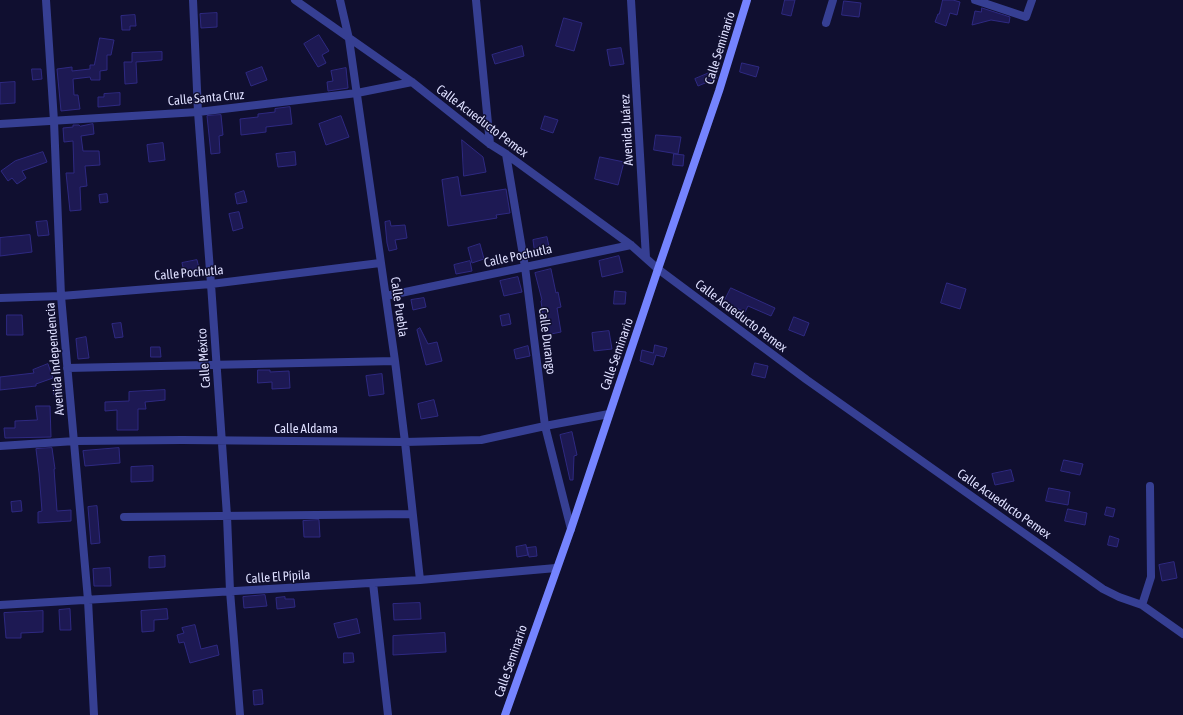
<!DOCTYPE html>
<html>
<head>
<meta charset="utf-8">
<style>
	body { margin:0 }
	canvas { display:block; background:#100f30 }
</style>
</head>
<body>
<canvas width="1183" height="715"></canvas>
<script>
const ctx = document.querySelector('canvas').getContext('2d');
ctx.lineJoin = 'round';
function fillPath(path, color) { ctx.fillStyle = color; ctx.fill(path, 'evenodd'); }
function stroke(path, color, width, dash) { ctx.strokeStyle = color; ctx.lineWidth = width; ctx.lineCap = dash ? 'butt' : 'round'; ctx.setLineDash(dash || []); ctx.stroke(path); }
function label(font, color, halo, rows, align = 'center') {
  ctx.font = font + ' "Asap Condensed",sans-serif'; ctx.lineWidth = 3; ctx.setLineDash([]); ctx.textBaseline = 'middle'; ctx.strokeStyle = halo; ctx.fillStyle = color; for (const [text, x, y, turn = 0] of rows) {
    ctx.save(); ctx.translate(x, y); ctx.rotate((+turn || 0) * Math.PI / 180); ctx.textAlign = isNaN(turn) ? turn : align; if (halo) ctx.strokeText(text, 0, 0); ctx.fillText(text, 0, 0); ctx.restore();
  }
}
const building = new Path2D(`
	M785 0H795L791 16 782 14Z
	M943 0H953L960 2 957 15 950 13 946 26 935 22 938 14H939Z
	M844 1 861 3 859 17 842 15Z
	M982 8 1010 17 1009 23 991 20 972 25 975 11 981 12Z
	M217 13V27L201 28 200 14Z
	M135 15 136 26H130V30H122L121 16Z
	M564 18 582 23 574 51 556 46Z
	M319 35 329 51 322 55 326 63 318 67 304 44Z
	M100 38 114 40 111 55H107V70L100 71V80H91L90 77 73 79 74 95H78L80 109 61 111 57 69 72 67V71L90 69V65H94Z
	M522 46 524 56 495 64 492 55Z
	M621 48 624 64 610 66 607 50Z
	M162 52V60L136 62 137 83 125 84 124 62H132V53Z
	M742 63 759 67 756 77 740 72Z
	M262 67 267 80 251 86 246 73Z
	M346 68 348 88 328 91 327 82 333 81 331 71Z
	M32 69H41L42 79 33 80Z
	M714 71 717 78 698 86 695 79Z
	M15 82V103L0 104V83Z
	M120 93V105L98 107V97H104V94Z
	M290 107 292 124 266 127V132L241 135 240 119 258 117V114L275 112V109Z
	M221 115 223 135 219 136 220 153 211 154 207 116Z
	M341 116 349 137 326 145 319 124Z
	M545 116 558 120 553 133 541 129Z
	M93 124 94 134 81 136 83 151H99L100 165 85 166 87 186 80 187 81 210 70 211 66 173H74L73 141 64 142 63 128 73 127V125H79L80 126Z
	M656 135 681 137 678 154 654 150Z
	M462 140 483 157 486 172 464 176Z
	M163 143 165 160 149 162 147 145Z
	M43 152 47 162 22 171 26 178 17 184 12 178 8 181 1 171 15 161Z
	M295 152 296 165 278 167 276 154Z
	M674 154 684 155 683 166 673 165Z
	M600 157 624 162 618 185 595 179Z
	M458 177 461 196 506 189 510 213 496 215 497 218 448 226 442 180Z
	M244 191 247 202 237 204 235 194Z
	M107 194 108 202 100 203 99 195Z
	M239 212 243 228 233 231 229 214Z
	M47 221 49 235 38 236 36 222Z
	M390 221 391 226 405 225 407 238 395 240 397 249 389 251 387 243 385 222Z
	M30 235 32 252 0 256V238Z
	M547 237 550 252 535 255 533 240Z
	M480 244 484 259 472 263 468 248Z
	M619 256 623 272 602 277 599 261Z
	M197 260 200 272 185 275 182 263Z
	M470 261 472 271 456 274 454 265Z
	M551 269 556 293 558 292 561 307 557 308 561 332 546 335 541 301 542 300 535 273Z
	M518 277 522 292 504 296 500 281Z
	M947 283 966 289 960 309 941 303Z
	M731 288 775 308 771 316 748 306 745 312 724 302Z
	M615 291 626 292 625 304H614Z
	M424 298 426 307 413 310 411 300Z
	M509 314 511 324 502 326 500 316Z
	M7 315H22L23 335H7Z
	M794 317 809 323 804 336 789 330Z
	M121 323 123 337 115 338 112 324Z
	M420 328 428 344 437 342 442 361 426 365 417 330Z
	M609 331 612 349 594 351 592 333Z
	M86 337 89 358 78 359 76 339Z
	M655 345 667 348 664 357 656 355 653 365 640 361 642 350 653 353Z
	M528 346 530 356 516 359 514 350Z
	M151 347H160L161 357H151Z
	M755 363 768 366 765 378 752 375Z
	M48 364 53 378 36 384V386L0 390V377L34 373 33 370Z
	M258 370H270V372L289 371 290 388 272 389V382L258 383Z
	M382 374 384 394 369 396 366 376Z
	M61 382 63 393 54 395 53 383Z
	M165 390V400L145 402 146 409H138V430H117V410L105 411V402L129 401V392Z
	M434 400 438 416 421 419 418 404Z
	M36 406H50L51 437 5 438 4 428H15V421L37 420Z
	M572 432 577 455 574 456 573 480H570L560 435Z
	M52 448 55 469H54L57 511 71 510V521L38 523V512L42 511 39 473 36 449Z
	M119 448 120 463 85 466 83 451Z
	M1064 460 1083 464 1080 475 1061 471Z
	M153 466V481L131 482V467Z
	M1011 470 1014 481 995 485 992 474Z
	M1049 488 1070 492 1068 505 1046 501Z
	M21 501 22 511 12 512 11 502Z
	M97 506 100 543 91 544 88 507Z
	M1107 507 1115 509 1113 517 1105 515Z
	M1068 509 1087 513 1085 525 1065 521Z
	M319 520 320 537H304L303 521Z
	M1110 536 1119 539 1117 547 1108 545Z
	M526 545 528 555 517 557 516 547Z
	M536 547 537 556 529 557 527 548Z
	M165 556V567L149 568V557Z
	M1174 562 1177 578 1162 581 1159 565Z
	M110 568 111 586H94L93 569Z
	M265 595 267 606 244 608 243 597Z
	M285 597V599H294L295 607 277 609 276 598Z
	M420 603 421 619 394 620 393 604Z
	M70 609 71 630H60L59 610Z
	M167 609 168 619 154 620V631L142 632 141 611Z
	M43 611V632L21 633V638H6L4 613Z
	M357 619 360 633 338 638 334 624Z
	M195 625 201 649 217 645 219 655 190 663 184 642 179 643 177 635 184 633 182 628Z
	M445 633 446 652 393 655V636Z
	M344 653H353L354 662 344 663Z
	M262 690 263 704 254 705 253 691Z`);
fillPath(building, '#1d1953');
stroke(building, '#2e2981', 1);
stroke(new Path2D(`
	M46 0 54 121 61 296 88 600 94 715
	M193 0 198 112 211 284 227 516 230 591 240 715
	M295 0 412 82 490 144 506 154 631 245 658 269 807 380 1103 589 1119 597 1142 605 1183 634
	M340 0 349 39 395 361 405 442 420 580
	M476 0 490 144
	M631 0 646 258
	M975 0 1026 17 1032 0
	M826 23 833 0
	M0 124 198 112 357 93 412 82
	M506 154 525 267 545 426 571 529
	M386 296 631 245
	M0 298 61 296 211 284 380 263
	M67 368 395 361
	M0 446 75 441 182 440 405 442 481 440 545 426 609 414
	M124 517 412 514
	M373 583 388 715
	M0 605 420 580 556 568
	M1142 605 1151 577 1150 486`), '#363f93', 8);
stroke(new Path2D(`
	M505 715 571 529 658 269 719 91 747 0`), '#7584ff', 8);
label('13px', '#dedfff', '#100f30', [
	["Calle Seminario",720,48,-73],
	["Calle Santa Cruz",206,98,-5],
	["Calle Acueducto Pemex",482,121,37],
	["Avenida Juárez",627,130,-93],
	["Calle Pochutla",518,256,-12],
	["Calle Pochutla",189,273,-5],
	["Calle Puebla",399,307,82],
	["Calle Acueducto Pemex",741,316,37],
	["Calle Durango",547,341,83],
	["Calle Seminario",617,354,-71],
	["Calle México",204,358,-94],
	["Avenida Independencia",55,359,-95],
	["Calle Aldama",306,429],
	["Calle Acueducto Pemex",1004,504,35],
	["Calle El Pípila",278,577,-4],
	["Calle Seminario",511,661,-71]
]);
</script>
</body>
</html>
